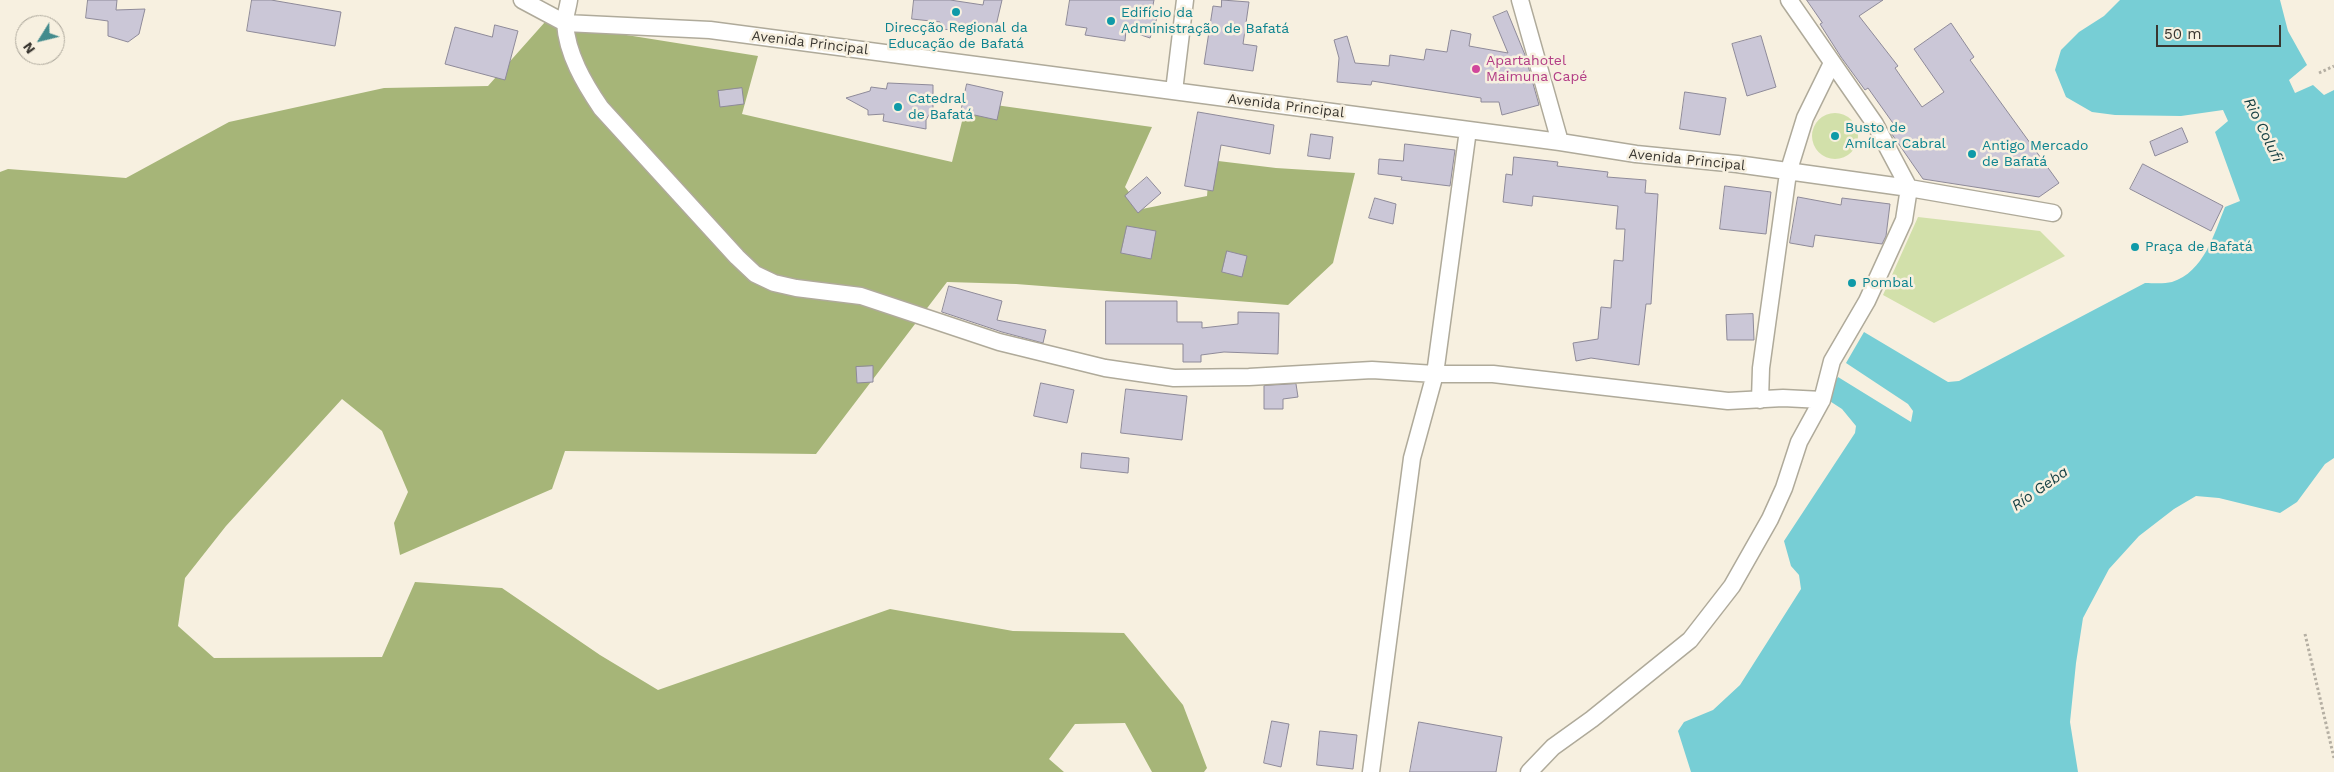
<!DOCTYPE html>
<html>
<head>
<meta charset="utf-8">
<style>
	body { margin:0 }
	#map { position:relative; width:2334px; height:772px; overflow:hidden; background:#f7f0e0; font-family:"Work Sans",sans-serif }
	canvas { display:block }
	.north { position:absolute; left:15px; top:15px; width:50px; height:50px; box-sizing:border-box; background:#f7f0e0; border:1px solid #aba69a; border-radius:50%; rotate:234deg; font-size:14px; font-weight:700; line-height:20px; text-align:center; color:#393630 }
	.north::after { content:''; display:block; margin:auto; width:18px; height:22px; background:#438b8d; clip-path:polygon(50% 0,100% 100%,50% 72%,0 100%) }
	.scale { position:absolute; left:2156px; top:25px; width:125px; height:22px; box-sizing:border-box; border:2px solid #393630; border-top:0; padding-left:6px; font-size:15px; line-height:18px; white-space:nowrap; color:#393630; -webkit-text-stroke:4px #f7f0e0; paint-order:stroke }
</style>
</head>
<body>
<div id="map">
<canvas width="2334" height="772"></canvas>
<div class="north">N</div>
<div class="scale">50 m</div>
</div>
<script>
const ctx = document.querySelector('canvas').getContext('2d');
ctx.lineJoin = 'round';
function fillPath(path, color) { ctx.fillStyle = color; ctx.fill(path, 'evenodd'); }
function stroke(path, color, width, dash) { ctx.strokeStyle = color; ctx.lineWidth = width; ctx.lineCap = dash ? 'butt' : 'round'; ctx.setLineDash(dash || []); ctx.stroke(path); }
function label(font, color, halo, rows, align = 'center') {
  ctx.font = font + ' "Work Sans",sans-serif'; ctx.lineWidth = 5; ctx.setLineDash([]); ctx.textBaseline = 'middle'; ctx.strokeStyle = halo; ctx.fillStyle = color; for (const [text, x, y, turn = 0] of rows) {
    ctx.save(); ctx.translate(x, y); ctx.rotate((+turn || 0) * Math.PI / 180); ctx.textAlign = isNaN(turn) ? turn : align; if (halo) ctx.strokeText(text, 0, 0); ctx.fillText(text, 0, 0); ctx.restore();
  }
}
fillPath(new Path2D(`
	M1812 136a23 23 0 1 1 46 0a23 23 0 1 1-46 0Z
	M1918 217 2040 231 2065 256 1934 323 1883 295Z`), '#d2e0aa');
fillPath(new Path2D(`
	M545 22 758 56 742 114 952 162 967 101 1152 127 1125 187 1142 209 1207 196 1210 160 1276 168 1355 173 1333 263 1288 305 1016 284 947 282 816 454 565 451 552 489 400 555 394 523 408 492 382 431 342 399 226 526 185 578 178 626 214 658 382 657 415 582 502 588 600 655 658 690 890 609 1013 631 1124 633 1183 705 1207 768 1204 772H1152L1125 723 1075 724 1049 759 1064 772H0V172L8 169 126 178 229 122 384 88 488 86Z`), '#a6b578');
fillPath(new Path2D(`
	M2120 0H2280L2288 31 2307 65 2289 80 2295 93 2313 85 2324 95 2334 90V458L2325 464 2297 502 2280 513 2219 498 2196 496 2174 509 2139 536 2109 569 2083 618 2076 663 2070 722 2078 772H1691L1678 731 1684 722 1713 710 1740 685 1801 589 1799 575 1791 566 1784 541 1855 433 1856 426 1842 409 1825 398 1838 377 1911 422 1913 411 1908 404 1846 363 1864 332 1948 382 1959 381 2145 283C2153 283 2164 284 2172 282 2204 272 2214 234 2225 207L2240 201 2215 132 2228 121 2223 110 2181 116 2115 115 2092 112 2066 97 2055 70 2061 50 2079 32 2104 16Z`), '#77ced5');
const building = new Path2D(`
	M88 0H117L116 10 145 9 139 34 128 42 108 36V21L86 18Z
	M252 0H271L341 12 335 46 247 31Z
	M914 0H950L983 5 984 0H1002L995 30 968 25 965 31 941 29 940 22 912 19Z
	M1070 0H1154L1151 15 1157 18 1150 38 1126 30 1125 41 1085 35 1087 28 1066 25Z
	M1222 0 1249 2 1243 44 1257 46 1253 71 1204 64 1213 6 1221 7Z
	M1807 0H1883L1859 16 1898 66 1895 68 1922 107 1944 92 1914 49 1951 23 1974 57 1970 60 2059 183 2039 197 1923 179 1889 130 1895 126 1868 88 1865 90 1841 57 1820 24 1822 23Z
	M1507 11 1525 55 1539 105 1502 115 1499 102H1481V98L1372 81 1371 85 1337 82 1339 58 1334 40 1347 36 1355 63 1389 66 1390 55 1424 60 1426 49 1447 52 1451 30 1471 34 1469 46 1508 53 1493 17Z
	M495 25 518 31 505 80 445 64 455 27 492 37Z
	M1761 36 1776 87 1747 96 1732 44Z
	M888 83 933 85V108L926 120V129L883 121 884 114 868 115V110L846 98 870 91 871 87 886 89Z
	M967 84 1003 92 997 120 961 112Z
	M742 88 744 104 720 107 718 91Z
	M1685 92 1726 98 1720 135 1680 129Z
	M1198 112 1274 125 1270 154 1221 145 1213 191 1185 186Z
	M2182 128 2188 142 2155 156 2150 142Z
	M1311 134 1333 137 1330 159 1308 156Z
	M1405 144 1455 150 1450 186 1401 180 1402 177 1378 174 1379 159 1403 161Z
	M1514 157 1558 162 1557 166 1608 172 1607 177 1646 180 1645 193 1658 194 1651 304H1646L1639 365 1591 358 1576 361 1573 343 1598 339 1601 307 1611 308 1614 260 1623 261 1625 229H1616L1618 206 1533 196 1532 206 1503 202 1506 174 1512 175Z
	M2143 164 2223 206 2211 231 2130 189Z
	M1147 177 1161 193 1138 213 1125 196Z
	M1725 186 1771 192 1766 234 1720 229Z
	M1798 197 1841 205 1842 198 1890 204 1886 236 1882 244 1815 235 1813 247 1790 243Z
	M1375 198 1396 204 1393 224 1369 218Z
	M1127 226 1156 231 1151 259 1121 253Z
	M1227 251 1247 256 1242 277 1222 272Z
	M949 286 1002 301 997 320 1046 330 1043 343 1002 332 942 312Z
	M1106 301H1177V322H1202V328L1238 324V312L1279 313 1278 354 1224 352 1201 355V362H1183V344H1106Z
	M1753 314 1754 340H1727L1726 315Z
	M873 366V382L857 383 856 367Z
	M1041 383 1074 390 1067 423 1034 416Z
	M1296 384 1298 397 1283 399V409H1264V386Z
	M1126 389 1187 396 1182 440 1121 433Z
	M1082 453 1129 458 1128 473 1081 468Z
	M1272 721 1289 724 1281 767 1264 763Z
	M1419 722 1502 737 1496 772H1410Z
	M1320 731 1357 735 1353 769 1317 765Z`);
fillPath(building, '#cbc7d7');
stroke(building, '#8e8a99', 1);
const street = new Path2D(`
	M522 0 565 23 710 30 1560 142 1636 154 1737 164 1909 188 2053 213
	M569 0C568 7 565 16 565 23 567 54 584 83 601 108L737 257 755 274 774 283 796 288 861 296 999 342 1105 368 1174 378 1249 377 1372 370 1435 374H1493L1728 401 1783 398 1822 400
	M1520 0 1560 142
	M1174 91 1185 0
	M1760 400 1761 368 1788 173 1805 118 1832 63
	M1371 772 1412 458 1435 374 1468 130
	M1529 772 1553 747 1592 719 1690 640 1732 586 1770 519 1784 488 1799 442 1822 400 1832 361 1867 301 1904 220 1909 188 1875 124 1789 0`);
stroke(street, '#afaa9a', 19);
stroke(new Path2D(`
	M2319 73 2334 66
	M2305 634 2334 758`), '#b5afa3', 3, [2.5, 2.5]);
stroke(street, '#fff', 16);
for (const [x, y, r, color] of [
	[956,12,5,"#0f9aa8"],
	[1111,21,5,"#0f9aa8"],
	[1476,69,5,"#d1479c"],
	[898,107,5,"#0f9aa8"],
	[1835,136,5,"#0f9aa8"],
	[1972,154,5,"#0f9aa8"],
	[2135,247,5,"#0f9aa8"],
	[1852,283,5,"#0f9aa8"]
]) { const dot = new Path2D(); dot.arc(x, y, r, 0, 2 * Math.PI); ctx.fillStyle = color; ctx.fill(dot); stroke(dot, '#f7f0e0', 2); }
label('14px', '#0d838f', '#f7f0e0', [
	["Edifício da",1121,13],
	["Administração de Bafatá",1121,29],
	["Direcção Regional da",956,28,"center"],
	["Educação de Bafatá",956,44,"center"],
	["Catedral",908,99],
	["de Bafatá",908,115],
	["Busto de",1845,128],
	["Amílcar Cabral",1845,144],
	["Antigo Mercado",1982,146],
	["de Bafatá",1982,162],
	["Praça de Bafatá",2145,247],
	["Pombal",1862,283]
], 'left');
label('14px', '#393630', '#f7f0e0', [
	["Avenida Principal",810,43,7],
	["Avenida Principal",1286,106,7],
	["Avenida Principal",1687,160,6]
]);
label('14px', '#b23c85', '#f7f0e0', [
	["Apartahotel",1486,61],
	["Maimuna Capé",1486,77]
], 'left');
label('italic 15px', '#184245', '#f7f0e0', [
	["Rio Colufi",2263,130,64],
	["Río Geba",2040,489,-35]
]);
</script>
</body>
</html>
